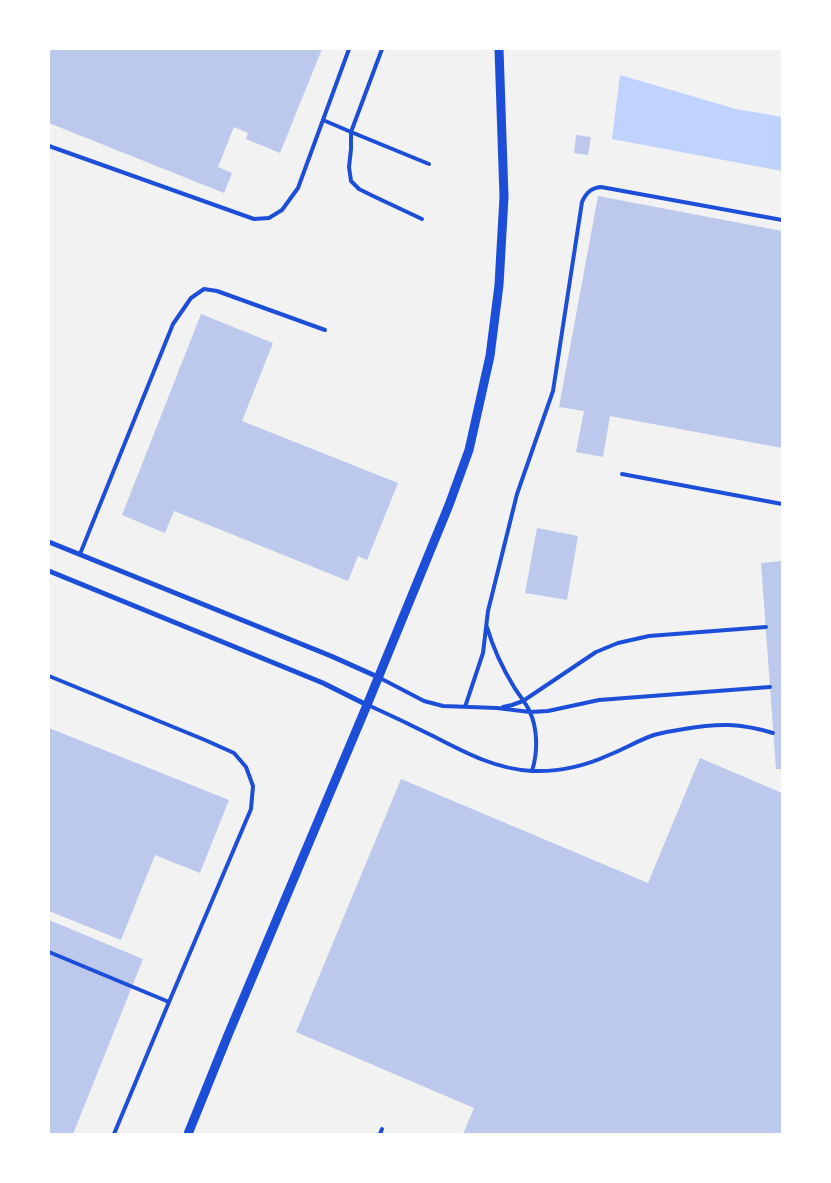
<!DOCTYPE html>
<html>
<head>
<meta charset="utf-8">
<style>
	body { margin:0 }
	#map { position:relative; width:831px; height:1183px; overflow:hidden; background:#f2f2f2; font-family:Arial,sans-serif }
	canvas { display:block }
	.frame { position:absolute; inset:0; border:50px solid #fff; pointer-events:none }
</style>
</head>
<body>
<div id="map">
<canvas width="831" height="1183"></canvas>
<div class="frame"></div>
</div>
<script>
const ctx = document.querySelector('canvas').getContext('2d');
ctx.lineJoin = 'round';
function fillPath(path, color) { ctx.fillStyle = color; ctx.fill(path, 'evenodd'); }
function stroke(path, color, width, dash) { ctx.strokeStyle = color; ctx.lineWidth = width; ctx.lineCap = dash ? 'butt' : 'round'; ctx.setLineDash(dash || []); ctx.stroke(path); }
fillPath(new Path2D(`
	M620 75 736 109 782 117V171L612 139Z`), '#bfd3fe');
fillPath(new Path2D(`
	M49 49H322L280 153 246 139 248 133 234 127 218 167 232 173 224 193 49 123Z
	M576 135 591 137 588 155 574 153Z
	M598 196 782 231V448L610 416 603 457 576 452 584 411 559 407Z
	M201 314 273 343 242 421 398 483 367 560 358 556 348 581 174 511 165 533 122 515Z
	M537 528 578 536 567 600 525 593Z
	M782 561V769H776L761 563Z
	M49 728 229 800 200 873 155 855 121 940 49 911Z
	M700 758 782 793V1134H463L474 1108 296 1032 401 779 648 883Z
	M49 920 143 959 73 1134H49Z`), '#bdc9ec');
stroke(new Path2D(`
	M382 49 351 132V149L349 167 351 181 359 189 373 196 422 219
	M323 120 351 132 429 164
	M49 146 254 219 269 218 282 210 298 188 349 49
	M622 474 782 504
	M80 554 173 324 191 298 204 289 217 291 325 330
	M487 627C493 648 503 669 514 687 519 695 525 702 529 710 538 728 538 752 532 771
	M49 676 205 740 234 753 246 767 253 786 251 809 169 1002 114 1134
	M378 677 424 701 443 706 497 708 530 712 548 711 599 700 770 687
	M368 705C390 715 411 725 433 736 464 752 495 769 532 771 559 772 585 766 609 755 624 749 639 740 654 735 664 732 674 731 684 729 718 723 740 723 773 733
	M465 707 483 653 488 611 517 494 553 391 582 202C586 193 591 188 601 187L782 220
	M503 707 512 705 523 701 596 652 618 643 649 636 766 627
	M49 952 169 1002
	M380 1134 382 1129`), '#1d4ed8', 4);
stroke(new Path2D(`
	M49 542 331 656 378 677
	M49 571 323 683 367 705`), '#1d4ed8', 5);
stroke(new Path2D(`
	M188 1134 228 1035 367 705 449 505 469 450 490 356 499 285 504 197 499 49`), '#1d4ed8', 9);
</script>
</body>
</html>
